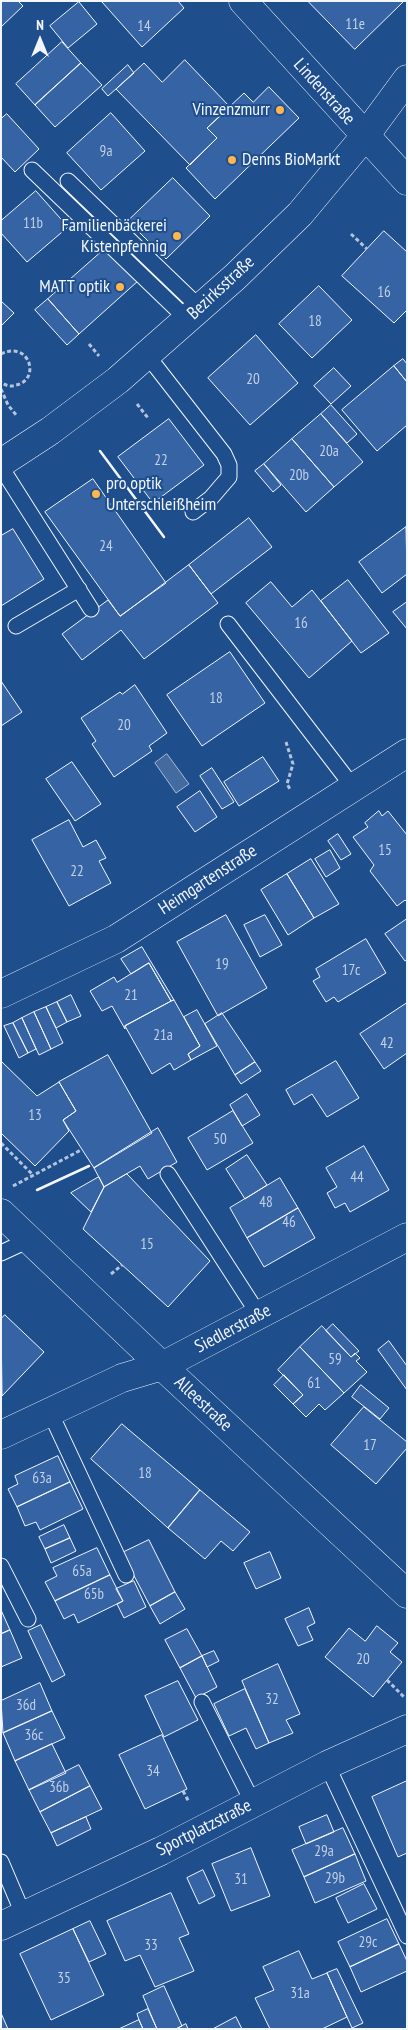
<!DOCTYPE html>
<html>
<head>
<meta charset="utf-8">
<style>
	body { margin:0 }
	#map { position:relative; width:408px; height:2030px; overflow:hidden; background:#1f4e8c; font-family:"PT Sans Narrow",sans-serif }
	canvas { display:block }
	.frame { position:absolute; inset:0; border:2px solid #f2f6ff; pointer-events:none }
	.north { position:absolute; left:15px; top:15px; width:50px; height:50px; -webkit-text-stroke:4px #1f4e8c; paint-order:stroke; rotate:0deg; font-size:14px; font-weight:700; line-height:20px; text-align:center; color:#f2f6ff }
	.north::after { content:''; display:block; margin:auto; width:18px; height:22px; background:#f2f6ff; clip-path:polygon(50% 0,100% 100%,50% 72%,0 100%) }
</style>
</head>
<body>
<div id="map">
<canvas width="408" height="2030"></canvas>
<div class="frame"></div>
<div class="north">N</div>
</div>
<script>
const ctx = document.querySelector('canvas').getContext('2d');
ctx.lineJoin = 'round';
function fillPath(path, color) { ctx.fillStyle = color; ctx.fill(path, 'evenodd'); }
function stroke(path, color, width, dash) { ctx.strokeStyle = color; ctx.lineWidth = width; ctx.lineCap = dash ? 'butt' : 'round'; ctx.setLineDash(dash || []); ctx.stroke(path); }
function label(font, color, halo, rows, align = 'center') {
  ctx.font = font + ' "PT Sans Narrow",sans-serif'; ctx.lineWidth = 4; ctx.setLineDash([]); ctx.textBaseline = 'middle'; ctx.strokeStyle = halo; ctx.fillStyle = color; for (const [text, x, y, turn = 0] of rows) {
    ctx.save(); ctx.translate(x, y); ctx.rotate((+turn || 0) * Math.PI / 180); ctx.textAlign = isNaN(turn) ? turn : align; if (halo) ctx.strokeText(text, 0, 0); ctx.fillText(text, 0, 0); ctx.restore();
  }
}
const water = new Path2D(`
	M167 754 189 784 176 793 155 763Z`);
fillPath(water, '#446ba0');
stroke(water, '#a8bbd7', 1);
const building = new Path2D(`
	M1 1H18L23 6 1 27Z
	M103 1H178L184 8 142 47 102 2Z
	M308 1H404L355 49Z
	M79 2 97 24 68 48 50 26Z
	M62 42 81 63 35 105 16 84Z
	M185 60 230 107 207 128 217 138 190 165 116 89 144 63 162 82Z
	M81 63 102 85 55 127 35 105Z
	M128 65 134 73 108 96 102 89Z
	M269 87 299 118 215 199 186 168 217 138 207 128 244 93 253 102Z
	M111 113 145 151 101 190 67 153Z
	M7 114 39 149 15 172 1 157V119Z
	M173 178 210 216 166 259 128 221Z
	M36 191 68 227 27 262 1 233V221Z
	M384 231 407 252V310L394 323 342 276Z
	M107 247 138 281 79 334 48 299Z
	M319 286 352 320 312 358 279 324Z
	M48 299 79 334 67 345 35 310Z
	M1 301 14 313 1 326Z
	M256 335 298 383 250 425 208 378Z
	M403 359 407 364V382L394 366Z
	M394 366 407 382V425L377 451 342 410Z
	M334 368 351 386 331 404 314 386Z
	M331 405 357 434 347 443 321 414Z
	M321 414 363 462 334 487 292 439Z
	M169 419 204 465 153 503 118 457Z
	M292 439 334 487 306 512 264 464Z
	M264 464 281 485 273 492 255 471Z
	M93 479 166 583 120 616 45 512Z
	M249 518 272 547 211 594 189 565Z
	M406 527 407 574 382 593 359 562Z
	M13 529 44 579 1 606V536Z
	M189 565 218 603 144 659 121 630 82 660 62 634 108 600 120 616Z
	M348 580 389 633 361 653 321 601Z
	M271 582 292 607 312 590 352 641 309 678 246 603Z
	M407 602V629L393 612Z
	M230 652 265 703 202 746 167 695Z
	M1 681 22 712 1 726Z
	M135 685 167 733 149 746 152 751 114 777 92 744 96 741 81 718 120 692 122 694Z
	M263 757 279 781 239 806 224 782Z
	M72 762 101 804 75 821 46 779Z
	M212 768 234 802 222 809 200 776Z
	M200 791 217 817 195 832 177 807Z
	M379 811 382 816 388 811 407 835V902L405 900 397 906 370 871 374 865 353 837 368 827 365 823Z
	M69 820 83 847 96 840 106 858 99 861 111 883 69 906 32 840Z
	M338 834 351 854 341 860 328 841Z
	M330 850 340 868 326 877 315 859Z
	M311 859 339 904 314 918 287 874Z
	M287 874 314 918 288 935 261 890Z
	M226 915 267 988 218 1016 177 942Z
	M265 915 282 945 260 957 244 925Z
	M407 919V960L405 961 385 934Z
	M366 939 386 973 338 1002 334 997 326 1002 313 981 320 977 316 969Z
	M142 947 174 1000 171 1001 149 963 131 974 121 959Z
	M149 963 171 1001 125 1026V1029L112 1006 102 1011 90 991 114 977 117 982Z
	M71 995 81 1016 67 1022 57 1002Z
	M174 1000 200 1046 188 1054 191 1060 174 1070 170 1063 152 1074 125 1026Z
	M57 1002 67 1022 56 1028 46 1007Z
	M407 1003V1053L384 1069 360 1034Z
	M46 1007 63 1043 51 1049 34 1012Z
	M197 1010 217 1046 191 1060 188 1054 200 1046 184 1017Z
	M34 1012 51 1049 39 1055 22 1018Z
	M222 1013 255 1062 235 1075 205 1024Z
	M22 1018 36 1049 28 1053 13 1023Z
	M13 1023 28 1053 19 1058 4 1026Z
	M108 1055 152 1133 94 1168 63 1120 76 1111 59 1082Z
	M1 1061 37 1096 59 1082 76 1111 63 1120 69 1131 35 1166 1 1133Z
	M336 1061 359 1098 327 1117 312 1094 294 1105 286 1090Z
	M255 1062 261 1071 241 1084 235 1075Z
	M247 1094 260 1115 242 1126 230 1105Z
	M233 1111 253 1143 207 1170 188 1138Z
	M158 1128 177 1162 148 1179 140 1166 104 1187 94 1168Z
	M364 1146 389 1190 350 1212 345 1203 335 1208 327 1193 337 1187 326 1168Z
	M247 1155 267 1185 245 1199 226 1169Z
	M127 1174 210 1261 168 1307 83 1229 104 1187Z
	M99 1177 104 1187 91 1212 71 1193Z
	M280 1178 298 1208 247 1238 230 1208Z
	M298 1208 315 1238 264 1267 247 1238Z
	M5 1315 44 1352 2 1396 1 1319Z
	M333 1324 359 1351 351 1357 326 1331Z
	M322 1326 351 1357 355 1353 360 1358 356 1361 367 1372 344 1393 300 1347Z
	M389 1341 407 1366V1390L378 1350Z
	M300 1347 344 1393 325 1410 319 1404 306 1417 293 1404 303 1395 278 1370Z
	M284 1375 303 1395 293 1404 274 1385Z
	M361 1385 389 1408 380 1419 352 1397Z
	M364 1407 407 1442V1448L376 1484 331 1445Z
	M122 1424 200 1490 168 1528 91 1459Z
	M58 1456 70 1482 17 1507 8 1489 18 1484 15 1476Z
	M70 1482 83 1509 40 1530 36 1522 25 1526 17 1507Z
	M200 1490 250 1532 233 1551 221 1541 205 1559 168 1528Z
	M64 1525 70 1538 45 1549 39 1537Z
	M70 1538 76 1551 51 1563 45 1549Z
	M149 1540 175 1592 150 1606 122 1553Z
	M97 1548 110 1575 55 1601 45 1582 57 1576 53 1568Z
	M270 1552 281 1578 256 1589 244 1563Z
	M110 1575 123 1601 78 1623 74 1614 64 1619 55 1601Z
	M134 1581 146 1607 124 1618 117 1604 123 1601 116 1589Z
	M175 1592 185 1609 160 1624 150 1606Z
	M309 1608 315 1623 307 1627 313 1640 298 1646 285 1619Z
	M1 1610 10 1630 1 1634Z
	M41 1625 65 1675 52 1682 28 1631Z
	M377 1626 398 1643 390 1652 402 1662 373 1697 325 1657 349 1628 365 1641Z
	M187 1629 202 1656 180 1668 165 1640Z
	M10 1630 22 1658 1 1667V1634Z
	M214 1651 219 1661 207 1667 202 1656Z
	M202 1656 217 1687 196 1698 180 1668Z
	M278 1664 300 1714 286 1720 293 1733 269 1743 242 1681Z
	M178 1681 198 1720 164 1737 145 1696Z
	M40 1683 52 1711 3 1733 1 1701Z
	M245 1689 269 1743 256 1749 246 1728 229 1736 214 1704Z
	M52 1711 65 1738 15 1761 3 1733Z
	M162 1735 187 1789 145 1809 119 1755Z
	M52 1744 66 1773 29 1790 15 1761Z
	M79 1765 90 1786 40 1812 29 1790Z
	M407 1781V1853L398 1857 372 1797Z
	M90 1786 102 1809 51 1833 40 1812Z
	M327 1815 334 1832 306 1844 299 1827Z
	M86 1817 91 1829 57 1846 51 1833Z
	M343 1828 355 1854 304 1877 292 1850Z
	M251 1848 270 1896 231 1911 212 1864Z
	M355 1854 366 1881 315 1903 304 1877Z
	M203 1870 215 1896 199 1904 187 1878Z
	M364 1884 377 1909 348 1923 336 1898Z
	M171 1893 189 1934 179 1938 194 1971 155 1987 140 1955 125 1961 107 1921Z
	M387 1919 399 1944 350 1967 338 1942Z
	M90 1921 106 1954 89 1962 73 1929Z
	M73 1929 104 1995 51 2020 20 1954Z
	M399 1944 407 1961V1971L361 1992 350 1967Z
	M299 1951 312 1979 327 1973 347 2017 322 2029H270L255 1998 274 1990 263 1967Z
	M337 1969 363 2023 352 2028 327 1973Z
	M164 1986 182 2026 176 2029H157L143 1996Z
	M148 2009 157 2029H143L139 2020 137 2014Z
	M1 2013 8 2029H1Z
	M236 2017 242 2029H213Z
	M139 2020 143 2029H119Z
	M186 2024 188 2029H176Z`);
fillPath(building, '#3563a3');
stroke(building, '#f2f6ff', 1);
const service = new Path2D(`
	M32 170 187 319
	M68 181 200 308
	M147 355 224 454 229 465V477L211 498 193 512
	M1 467 91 609
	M228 624 353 787
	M16 626 79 589
	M168 1174 259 1315
	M1 1253 29 1240
	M50 1412 126 1575
	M1 1566 28 1619
	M202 1702 253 1803
	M327 1765 407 1936
	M1 1862 24 1916`);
const minor = new Path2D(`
	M243 1 407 181
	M1 994 116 939 407 753
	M1 1213 162 1366 407 1594
	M1 1435 122 1378 162 1366 407 1237
	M1 1926 161 1851 327 1765 407 1729`);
const tertiary = new Path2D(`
	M1 463 50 431 118 380 235 277 300 214 365 136 407 79`);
stroke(service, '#f2f6ff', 17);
stroke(minor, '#f2f6ff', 29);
stroke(tertiary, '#f2f6ff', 29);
stroke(new Path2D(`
	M351 234 367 249
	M89 344 99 356
	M1 354C30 340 41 380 16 385 11 387 6 386 1 382
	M1 389 8 405 17 416
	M137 404 148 418
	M286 742 293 764 287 784 291 791
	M1 1143 33 1175
	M13 1186 81 1150
	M111 1274 122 1265
	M387 1680 405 1698
	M183 1791 189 1802`), '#b3c4dc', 3, [4, 2.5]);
stroke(service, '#1f4e8c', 15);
stroke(minor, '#1f4e8c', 28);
stroke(tertiary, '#1f4e8c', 28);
stroke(new Path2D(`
	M100 451 164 537
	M37 1190 89 1166`), '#f2f6ff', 2.5);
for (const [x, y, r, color] of [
	[280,110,5,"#ffb74d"],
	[232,160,5,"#ffb74d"],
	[177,236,5,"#ffb74d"],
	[120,287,5,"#ffb74d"],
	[96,494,5,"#ffb74d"]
]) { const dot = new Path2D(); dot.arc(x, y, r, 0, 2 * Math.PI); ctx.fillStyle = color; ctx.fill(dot); stroke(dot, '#1f4e8c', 2); }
label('15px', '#c3d1e8', null, [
	["11e",355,25],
	["14",144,27],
	["9a",106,152],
	["11b",33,224],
	["16",384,293],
	["18",315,322],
	["20",253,380],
	["20a",329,452],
	["22",161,461],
	["20b",299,476],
	["24",106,547],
	["16",301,624],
	["18",216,699],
	["20",124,726],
	["15",385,851],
	["22",77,872],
	["19",222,965],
	["17c",351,971],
	["21",131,996],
	["21a",163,1036],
	["42",387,1044],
	["13",35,1116],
	["50",220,1140],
	["44",357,1178],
	["48",266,1203],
	["46",289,1223],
	["15",147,1245],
	["59",335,1360],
	["61",314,1384],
	["17",370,1446],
	["18",145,1474],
	["63a",42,1479],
	["65a",82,1572],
	["65b",94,1595],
	["20",363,1660],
	["32",272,1700],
	["36d",26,1706],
	["36c",34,1736],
	["34",153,1772],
	["36b",59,1788],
	["29a",324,1852],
	["29b",335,1879],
	["31",241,1880],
	["29c",368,1943],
	["33",151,1946],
	["35",64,1979],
	["31a",300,1994]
]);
label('18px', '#f2f6ff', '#1f4e8c', [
	["Lindenstraße",324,92,48],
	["Bezirksstraße",221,288,-43],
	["Heimgartenstraße",208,880,-33],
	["Siedlerstraße",233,1329,-28],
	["Alleestraße",203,1404,43],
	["Sportplatzstraße",204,1828,-27]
]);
label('18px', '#f2f6ff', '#1f4e8c', [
	["Vinzenzmurr",270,110],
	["Denns BioMarkt",242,160,"left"],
	["Familienbäckerei",167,226],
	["Kistenpfennig",167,247],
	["MATT optik",110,287],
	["pro optik",106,484,"left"],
	["Unterschleißheim",106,505,"left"]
], 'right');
</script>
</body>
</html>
